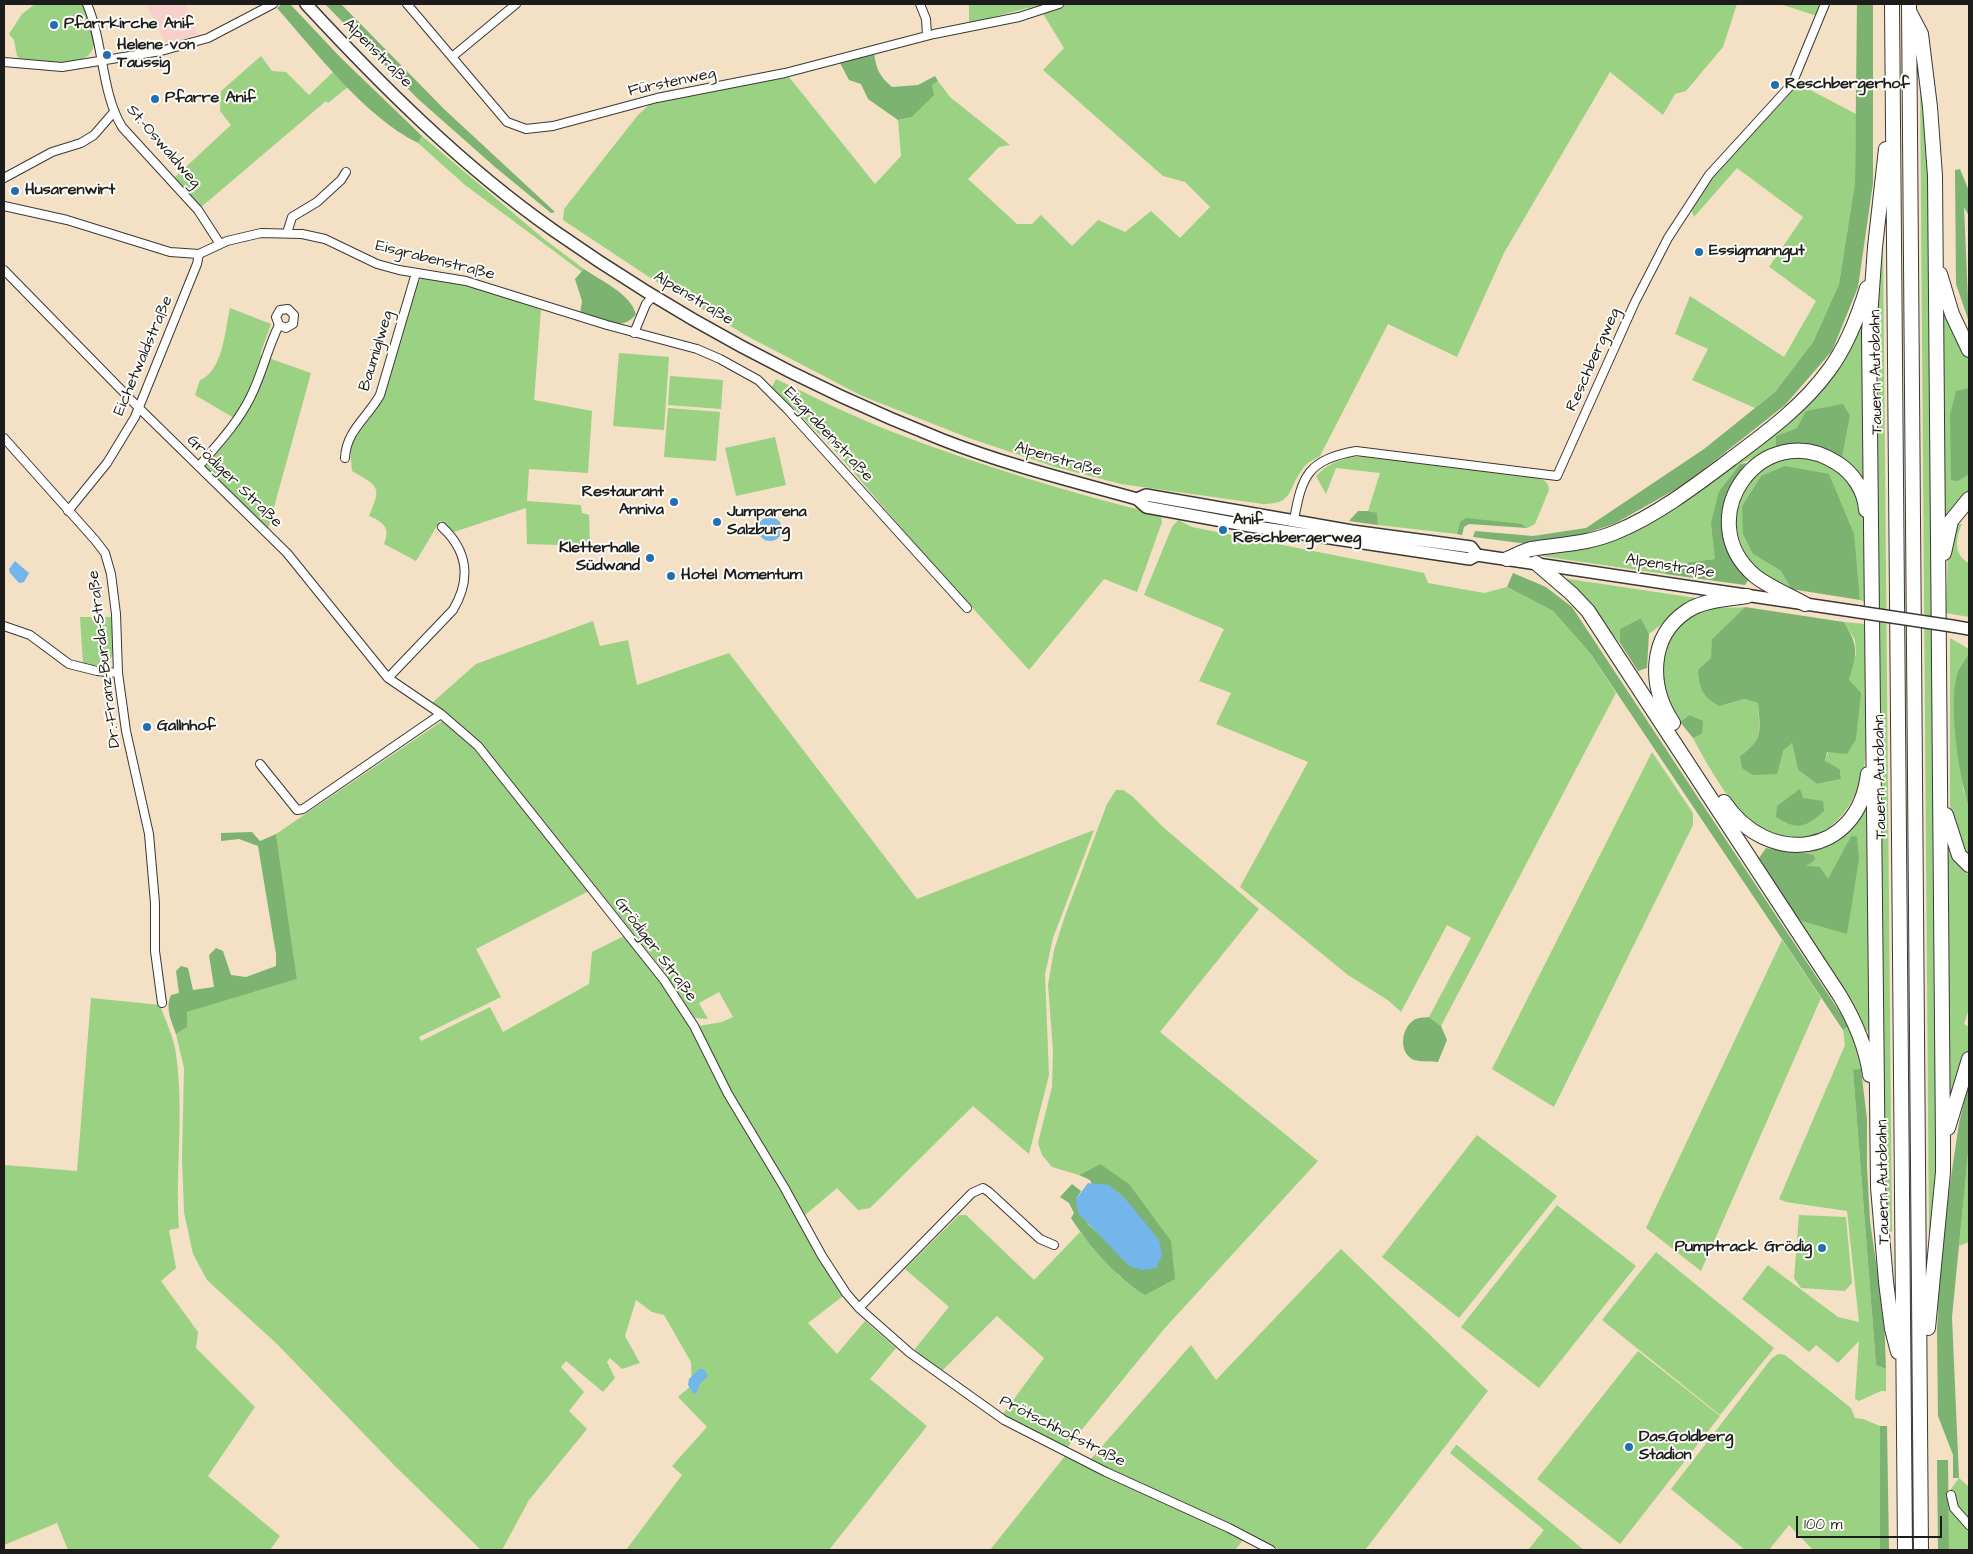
<!DOCTYPE html>
<html>
<head>
<meta charset="utf-8">
<style>
	body { margin:0 }
	#map { position:relative; width:1973px; height:1554px; overflow:hidden; background:#f3e0c5; font-family:"Architects Daughter",sans-serif }
	canvas { display:block }
	.frame { position:absolute; inset:0; border:5px solid #1c1c1c; pointer-events:none }
	.scale { position:absolute; left:1796px; top:1516px; width:146px; height:22px; box-sizing:border-box; border:2px solid #1c1c1c; border-top:0; padding-left:6px; font-size:15px; line-height:18px; white-space:nowrap; color:#1c1c1c; -webkit-text-stroke:4px #fdfcf7; paint-order:stroke }
</style>
</head>
<body>
<div id="map">
<canvas width="1973" height="1554"></canvas>
<div class="frame"></div>
<div class="scale">100 m</div>
</div>
<script>
const ctx = document.querySelector('canvas').getContext('2d');
ctx.lineJoin = 'round';
function fillPath(path, color) { ctx.fillStyle = color; ctx.fill(path, 'evenodd'); }
function stroke(path, color, width, dash) { ctx.strokeStyle = color; ctx.lineWidth = width; ctx.lineCap = dash ? 'butt' : 'round'; ctx.setLineDash(dash || []); ctx.stroke(path); }
function label(font, color, halo, rows, align = 'center') {
  ctx.font = font + ' "Architects Daughter",sans-serif'; ctx.lineWidth = 4; ctx.setLineDash([]); ctx.textBaseline = 'middle'; ctx.strokeStyle = halo; ctx.fillStyle = color; for (const [text, x, y, turn = 0] of rows) {
    ctx.save(); ctx.translate(x, y); ctx.rotate((+turn || 0) * Math.PI / 180); ctx.textAlign = isNaN(turn) ? turn : align; if (halo) ctx.strokeText(text, 0, 0); ctx.fillText(text, 0, 0); ctx.restore();
  }
}
fillPath(new Path2D(`
	M148 4H185L198 34 167 45 146 5Z`), '#f7d0cb');
fillPath(new Path2D(`
	M35 4H84C114 70 74 64 22 61L17 56 14 40 9 34 22 14Z
	M969 4H1044L969 23Z
	M1066 4H1737L1723 47 1686 91 1675 94 1663 115 1610 72 1504 253 1457 357 1388 324 1320 456C1315 459 1308 462 1304 467 1287 488 1295 504 1263 504L1121 484 1055 467 969 438 862 396 747 336 649 277 563 220 564 209 638 115 650 104 789 77 875 184 901 156 898 120 912 117 933 95 932 85 938 81 950 97 1010 145 999 147 968 179 1017 224H1032L1041 215 1072 246 1098 220 1125 232 1151 211 1180 238 1210 207 1185 182 1163 176 1043 70 1064 48 1042 12Z
	M1780 4H1822L1817 16Z
	M261 56 272 71 286 72 309 95 334 71 348 87 328 103 326 101 200 208 175 177 231 125 220 111 221 91Z
	M1920 80H1922L1931 156 1938 1169 1931 1233 1929 1232Z
	M1797 83 1856 114 1855 182 1839 284 1813 342 1775 392 1755 408 1692 380 1708 349 1675 334 1690 296 1784 357 1816 301 1764 263 1769 267 1803 217 1737 168 1694 217 1691 210 1721 165 1787 97Z
	M422 136 544 239 584 269 582 272 465 185 418 143Z
	M1883 241 1892 1232H1884L1874 341 1881 242Z
	M432 278 465 283 541 310 534 400 592 411 588 473 529 469 527 501 581 505 582 513 589 515 590 546 527 544 526 508 454 532 440 521 416 561 384 544C391 527 383 522 369 516 382 486 379 487 352 471L350 448 355 435 381 402 416 285 421 279Z
	M1941 296 1952 329 1969 359V493L1957 503 1944 519Z
	M230 308 271 324 260 355 311 373 268 529 204 467 230 436 234 418 195 395 200 380C223 371 225 330 230 308Z
	M1866 309 1867 485 1842 458 1850 416 1797 428 1776 436V447L1740 464 1719 491 1715 559 1666 565 1665 574 1541 556 1543 553 1609 540 1813 398Z
	M619 353 669 357 664 430 613 426Z
	M670 376 723 380 721 409 668 405Z
	M776 379C814 397 852 416 890 431 979 465 1069 493 1161 515L1162 522 1137 592 1104 579 1029 670 928 559 831 446 772 387Z
	M668 408 720 412 716 461 664 457Z
	M775 437 786 485 736 496 725 448Z
	M1369 456 1528 477C1537 478 1549 478 1549 490L1535 524 1527 528 1522 524 1460 522 1457 534 1378 525 1377 514 1368 511 1380 473 1336 468 1326 494 1316 476C1332 460 1347 457 1369 456Z
	M1808 456 1833 464 1849 479 1861 500 1864 520 1865 602 1860 600 1857 570 1761 476 1742 506 1753 554 1781 571 1791 589C1778 582 1763 575 1753 564 1730 537 1729 489 1760 467 1774 457 1791 457 1808 456Z
	M1178 520 1192 527 1424 573 1428 583 1484 593 1507 587 1553 611 1590 653 1616 693 1441 1026 1429 1017 1471 938 1447 925 1401 1012 1389 1001 1348 975 1240 887 1308 762 1216 724 1231 693 1199 681 1224 629 1144 595 1172 527Z
	M1957 524H1962C1955 539 1954 555 1969 563V617L1946 613 1948 550Z
	M1562 578 1703 599 1680 610 1649 634 1641 618 1620 629V643Z
	M1745 607 1712 639 1720 706 1746 699 1758 703C1759 730 1764 739 1740 756L1783 751 1792 743 1798 770 1817 784 1841 779 1840 769 1825 762 1856 653 1855 640 1844 622 1865 624C1865 655 1865 685 1865 715 1865 737 1868 763 1860 783 1839 839 1793 856 1745 817 1731 805 1702 756 1693 738L1702 734 1689 715 1680 722C1654 674 1650 620 1718 608 1726 607 1736 608 1745 607Z
	M80 617H111C113 645 123 672 83 664Z
	M593 621 600 646 628 640 637 685 729 653 917 899 1094 830 1053 938 1045 974 1049 1075 1029 1154 973 1106 870 1208 858 1210 837 1188 805 1215 728 1086 698 1026 722 1022 733 1017 719 992 699 1003 708 1019 695 1018 663 970 528 802 461 725 432 703 476 664Z
	M1950 638 1969 649V654L1959 668 1963 789 1969 807V858L1956 833 1950 805Z
	M442 721 475 750 589 891 476 949 501 997 419 1037 421 1041 490 1007 503 1032 589 984 592 952 624 936 660 980 686 1021 717 1083 843 1296 808 1323 837 1354 865 1321 896 1348 870 1379 927 1426 829 1550H626L682 1475 672 1466 707 1427 678 1397 692 1385 691 1362 664 1315 652 1312 636 1300 625 1336 640 1363 622 1369 610 1358 607 1362 615 1378 603 1392 566 1361 561 1367 584 1392 569 1411 587 1429 529 1500 502 1550H481L394 1465 277 1344 207 1280 193 1254 184 1212 182 1159 184 1068 176 1034 187 1027 186 1012 297 979 276 834Z
	M1652 752 1693 813V825L1554 1107 1492 1069Z
	M1116 790H1123L1132 796 1163 827 1259 909 1160 1032 1318 1161 1164 1329 1066 1449 1003 1414 1044 1358 997 1316 941 1372 914 1350 949 1307 905 1269 959 1215H966L1034 1280 1080 1232 1121 1278 1100 1164 1079 1175 1052 1167 1042 1155 1038 1143 1052 1087 1053 1050 1048 985 1054 950 1065 916 1107 804Z
	M1863 807 1869 809 1870 1030 1866 1031 1798 920 1847 933 1851 836 1828 880 1805 866 1814 855 1800 851 1824 845Z
	M1946 849 1951 850 1953 856 1969 876V1009L1964 1024 1969 1027V1047L1949 1109Z
	M1782 940 1821 998 1701 1271 1646 1228Z
	M91 998 160 1005C165 1019 172 1034 175 1048 185 1106 175 1169 179 1228L169 1230 176 1268 161 1281 198 1332 196 1348 255 1407 208 1476 280 1536 270 1550H68L57 1523 4 1545V1165L77 1171Z
	M1849 1026 1860 1052 1865 1088 1861 1070H1853L1876 1365 1886 1369V1391H1881L1859 1401 1855 1399 1859 1341 1838 1363 1816 1345 1809 1352 1742 1299 1768 1265 1838 1317 1859 1322 1847 1211 1786 1202 1779 1199 1845 1045 1843 1030Z
	M1477 1135 1557 1196 1459 1318 1382 1257Z
	M1969 1144V1242L1959 1246Z
	M1557 1205 1636 1266 1539 1388 1461 1327Z
	M1799 1215 1846 1217 1852 1283 1845 1291 1801 1288 1794 1278Z
	M1341 1249 1488 1391 1365 1550H1280L1245 1531 1090 1460 1191 1345 1216 1380Z
	M1656 1252 1774 1348 1720 1415 1602 1320Z
	M1638 1351 1720 1416 1620 1544 1537 1479Z
	M1778 1354 1785 1355 1851 1408 1855 1418 1863 1419 1880 1426V1550H1813L1789 1525 1769 1550H1745L1671 1489 1771 1359Z
	M1456 1445H1457L1584 1550H1528L1544 1530 1450 1453Z
	M1065 1456 1244 1539 1235 1550H990Z
	M1959 1478 1969 1487V1550H1949L1948 1493Z`), '#9bd183');
fillPath(new Path2D(`
	M282 4H290L341 58 422 136 418 143C366 118 316 52 277 8Z
	M325 4H341L444 109 555 212 551 213 495 167 417 98Z
	M1857 4H1873V183L1858 287 1832 351 1785 405 1685 484 1614 524 1565 540 1528 544 1473 537 1475 531 1533 536 1586 528 1704 449 1775 392 1813 342 1839 284 1855 182Z
	M874 53C876 69 880 77 892 87L918 85 935 76 938 81 932 85 934 95 912 117 898 120 868 99 861 84 849 80 840 63Z
	M1960 169 1969 191V216L1964 207 1969 322 1956 284 1955 170Z
	M584 269C601 281 630 293 636 314 623 333 598 319 580 314L582 301 575 279Z
	M1969 388V474L1958 481 1951 480 1950 415 1956 391Z
	M1843 404 1850 416 1842 458C1820 444 1801 440 1776 447V436L1797 428 1806 411Z
	M1746 463C1734 479 1717 509 1724 531 1730 547 1741 563 1749 579L1745 585 1665 574 1666 565 1715 559 1711 523 1719 491 1740 464Z
	M1785 466 1829 474 1854 534 1860 600 1791 589 1781 571 1753 554 1743 534 1742 506 1761 476Z
	M1358 511H1368L1377 513 1378 525 1349 521Z
	M1466 518 1522 524 1527 528 1469 524 1464 527 1462 535 1457 534 1460 522Z
	M1513 573 1546 587 1572 607 1849 1026 1843 1030 1590 653 1553 611 1507 587Z
	M1745 607 1844 622C1859 647 1857 653 1849 680L1861 693 1856 739 1847 754 1827 752 1825 761 1840 769 1841 779 1817 784 1798 770 1792 743 1783 751 1777 774 1753 775 1742 768 1740 756C1764 739 1760 730 1758 703L1745 699 1720 706C1703 698 1699 688 1698 670L1711 658 1712 639Z
	M1641 618 1649 634 1647 668 1638 671 1620 643V629Z
	M1969 654V807C1959 777 1946 695 1960 667 1963 662 1966 658 1969 654Z
	M1689 715 1703 721 1702 734 1693 738 1680 722Z
	M1800 789 1803 798 1823 801 1824 811C1806 827 1798 831 1776 817L1777 806Z
	M252 832 260 841 276 834 297 979 187 1012V1027L176 1034C171 1020 165 1008 171 995L179 993 176 971 181 966 188 968 193 990 214 987 209 955 216 948 223 951 231 975 246 977 276 966V954L258 846 239 839 221 841V833Z
	M1851 836 1857 837 1859 859 1847 934 1798 920 1759 858 1766 848C1782 852 1798 850 1814 855L1815 860 1806 866 1820 867 1828 879Z
	M1429 1017 1441 1026 1447 1040 1438 1062C1431 1061 1421 1062 1414 1060 1398 1053 1401 1028 1414 1020 1418 1017 1424 1018 1429 1017Z
	M1861 1069 1867 1119V1167L1870 1221 1884 1318 1886 1369 1876 1365 1853 1070Z
	M1969 1082V1144L1952 1317 1959 1478H1953V1455L1938 1416 1937 1332 1939 1281 1949 1191 1959 1123Z
	M1100 1164 1129 1184 1171 1241 1175 1279 1145 1295C1115 1276 1090 1247 1071 1218L1074 1213 1069 1203 1060 1197 1072 1184 1081 1191 1076 1199 1088 1224 1106 1241 1140 1219C1125 1198 1119 1186 1092 1184L1090 1180 1079 1175Z
	M1880 1426H1887L1889 1550H1880Z
	M1937 1460H1948L1949 1550H1938Z`), '#7cb371');
fillPath(new Path2D(`
	M758 529a12 12 0 1 1 24 0a12 12 0 1 1-24 0Z
	M15 561 29 573 24 582 19 583 10 573 9 569Z
	M1088 1183 1109 1185 1129 1203 1159 1240 1162 1255 1156 1268 1143 1270 1129 1266 1078 1213 1076 1199Z
	M699 1369H704L708 1376 699 1385 697 1393 694 1394 688 1385 689 1379Z`), '#73b6e9');
const street = new Path2D(`
	M87 4C104 44 101 92 122 127L198 210 220 244
	M407 4 507 122 526 129 553 126 657 98 785 73 934 34 1019 17 1059 4
	M920 4 926 19 927 35
	M452 57 516 4
	M4 62 62 67 161 51 208 38 273 4
	M4 178 52 152 81 143 94 135 113 113
	M4 206 67 220 170 252 199 254 227 241 261 233 302 234 325 239 377 264 399 270 466 281 607 325 697 349 720 359 758 380 788 410 967 608
	M287 233 292 217 317 202 341 180 346 172
	M4 270 140 409 287 553 388 678 441 714 478 746 664 980 694 1026 728 1094 784 1187 822 1256 846 1293 859 1308 910 1353 1004 1420 1106 1472 1229 1528 1271 1550
	M634 333 646 304 654 295
	M4 438 95 540 105 553 111 574 116 614 118 673 126 731 149 834 155 903V951L162 1003
	M345 458C346 431 368 417 380 395L416 273
	M199 466C217 445 237 424 250 398 262 375 267 349 279 325L276 317 280 310 288 309 294 315 293 324 286 328 279 325
	M68 511 107 463 135 417 197 264 199 254
	M1294 520C1302 475 1308 460 1356 451L1557 476 1635 302 1668 238 1709 175 1792 84 1825 4
	M4 626 30 635 69 664 97 671 118 673
	M388 678 453 610C471 580 468 551 442 527
	M260 764 297 810 303 809 441 714
	M859 1308 972 1193 983 1188 989 1192 1040 1239 1054 1245
	M1951 1495 1954 1508 1969 1525`);
const primary = new Path2D(`
	M306 4C381 85 462 166 553 230 674 315 806 386 943 440 1007 465 1072 481 1137 499L1146 507 1250 526 1470 559 1477 555 1859 612
	M1137 499 1146 495 1352 531 1471 547 1477 555
	M1952 626 1969 629`);
const highway = new Path2D(`
	M1892 4 1905 1550
	M1909 4 1921 1550
	M1910 13 1921 34 1930 107 1935 176 1943 1145V1172L1928 1328
	M1886 149 1875 247 1869 332 1878 1187 1886 1282 1892 1329 1898 1352
	M1940 274 1952 314 1969 350
	M1944 553 1951 521 1969 499
	M1507 559C1514 556 1523 551 1531 549 1561 544 1588 544 1616 532 1657 515 1695 486 1731 459 1766 433 1803 406 1829 370 1847 346 1858 317 1867 288
	M1536 563 1572 594 1588 611 1840 996C1855 1021 1866 1046 1870 1075
	M1805 604C1789 595 1769 587 1755 576 1688 519 1762 415 1837 463 1853 473 1865 491 1866 510
	M1673 723C1649 687 1648 637 1687 611 1703 600 1729 599 1747 596
	M1724 802C1768 868 1858 857 1868 774
	M1946 815 1959 855 1969 865
	M1948 1128 1969 1059`);
stroke(street, '#3c3935', 10);
stroke(primary, '#3c3935', 14);
stroke(highway, '#3c3935', 16);
stroke(street, '#fff', 8);
stroke(primary, '#fff', 11);
stroke(highway, '#fff', 14);
const primaryBridge = new Path2D(`
	M1859 612 1952 626`);
stroke(primaryBridge, '#3c3935', 14, []);
stroke(primaryBridge, '#fff', 11);
for (const [x, y, r, color] of [
	[54,25,5,"#1f6fb2"],
	[107,55,5,"#1f6fb2"],
	[1775,85,5,"#1f6fb2"],
	[155,99,5,"#1f6fb2"],
	[15,191,5,"#1f6fb2"],
	[1699,252,5,"#1f6fb2"],
	[674,502,5,"#1f6fb2"],
	[717,522,5,"#1f6fb2"],
	[1223,530,5,"#1f6fb2"],
	[650,558,5,"#1f6fb2"],
	[671,576,5,"#1f6fb2"],
	[147,727,5,"#1f6fb2"],
	[1822,1248,5,"#1f6fb2"],
	[1629,1447,5,"#1f6fb2"]
]) { const dot = new Path2D(); dot.arc(x, y, r, 0, 2 * Math.PI); ctx.fillStyle = color; ctx.fill(dot); stroke(dot, '#fdfcf7', 2); }
label('bold 16px', '#1c1c1c', '#fdfcf7', [
	["Pfarrkirche Anif",64,25],
	["Helene von",117,46],
	["Taussig",117,64],
	["Reschbergerhof",1785,85],
	["Pfarre Anif",165,99],
	["Husarenwirt",25,191],
	["Essigmanngut",1709,252],
	["Restaurant",664,493,"right"],
	["Anniva",664,511,"right"],
	["Jumparena",727,513],
	["Salzburg",727,531],
	["Anif",1233,521],
	["Reschbergerweg",1233,539],
	["Kletterhalle",640,549,"right"],
	["Südwand",640,567,"right"],
	["Hotel Momentum",681,576],
	["Gallnhof",157,727],
	["Pumptrack Grödig",1812,1248,"right"],
	["Das.Goldberg",1639,1438],
	["Stadion",1639,1456]
], 'left');
label('16px', '#1c1c1c', '#fdfcf7', [
	["Alpenstraße",377,54,45],
	["Fürstenweg",672,83,-12],
	["St.-Oswaldweg",163,147,49],
	["Eisgrabenstraße",435,261,14],
	["Alpenstraße",693,299,31],
	["Baumiglweg",377,351,-73],
	["Eichetwaldstraße",144,356,-67],
	["Reschbergweg",1594,360,-66],
	["Tauern Autobahn",1877,372,-91],
	["Eisgrabenstraße",828,435,47],
	["Alpenstraße",1058,460,16],
	["Grödiger Straße",234,482,44],
	["Alpenstraße",1670,567,9],
	["Dr.-Franz-Burda-Straße",105,659,-97],
	["Tauern Autobahn",1881,777,-91],
	["Grödiger Straße",655,950,53],
	["Tauern Autobahn",1884,1182,-91],
	["Prötschhofstraße",1062,1432,27]
]);
</script>
</body>
</html>
